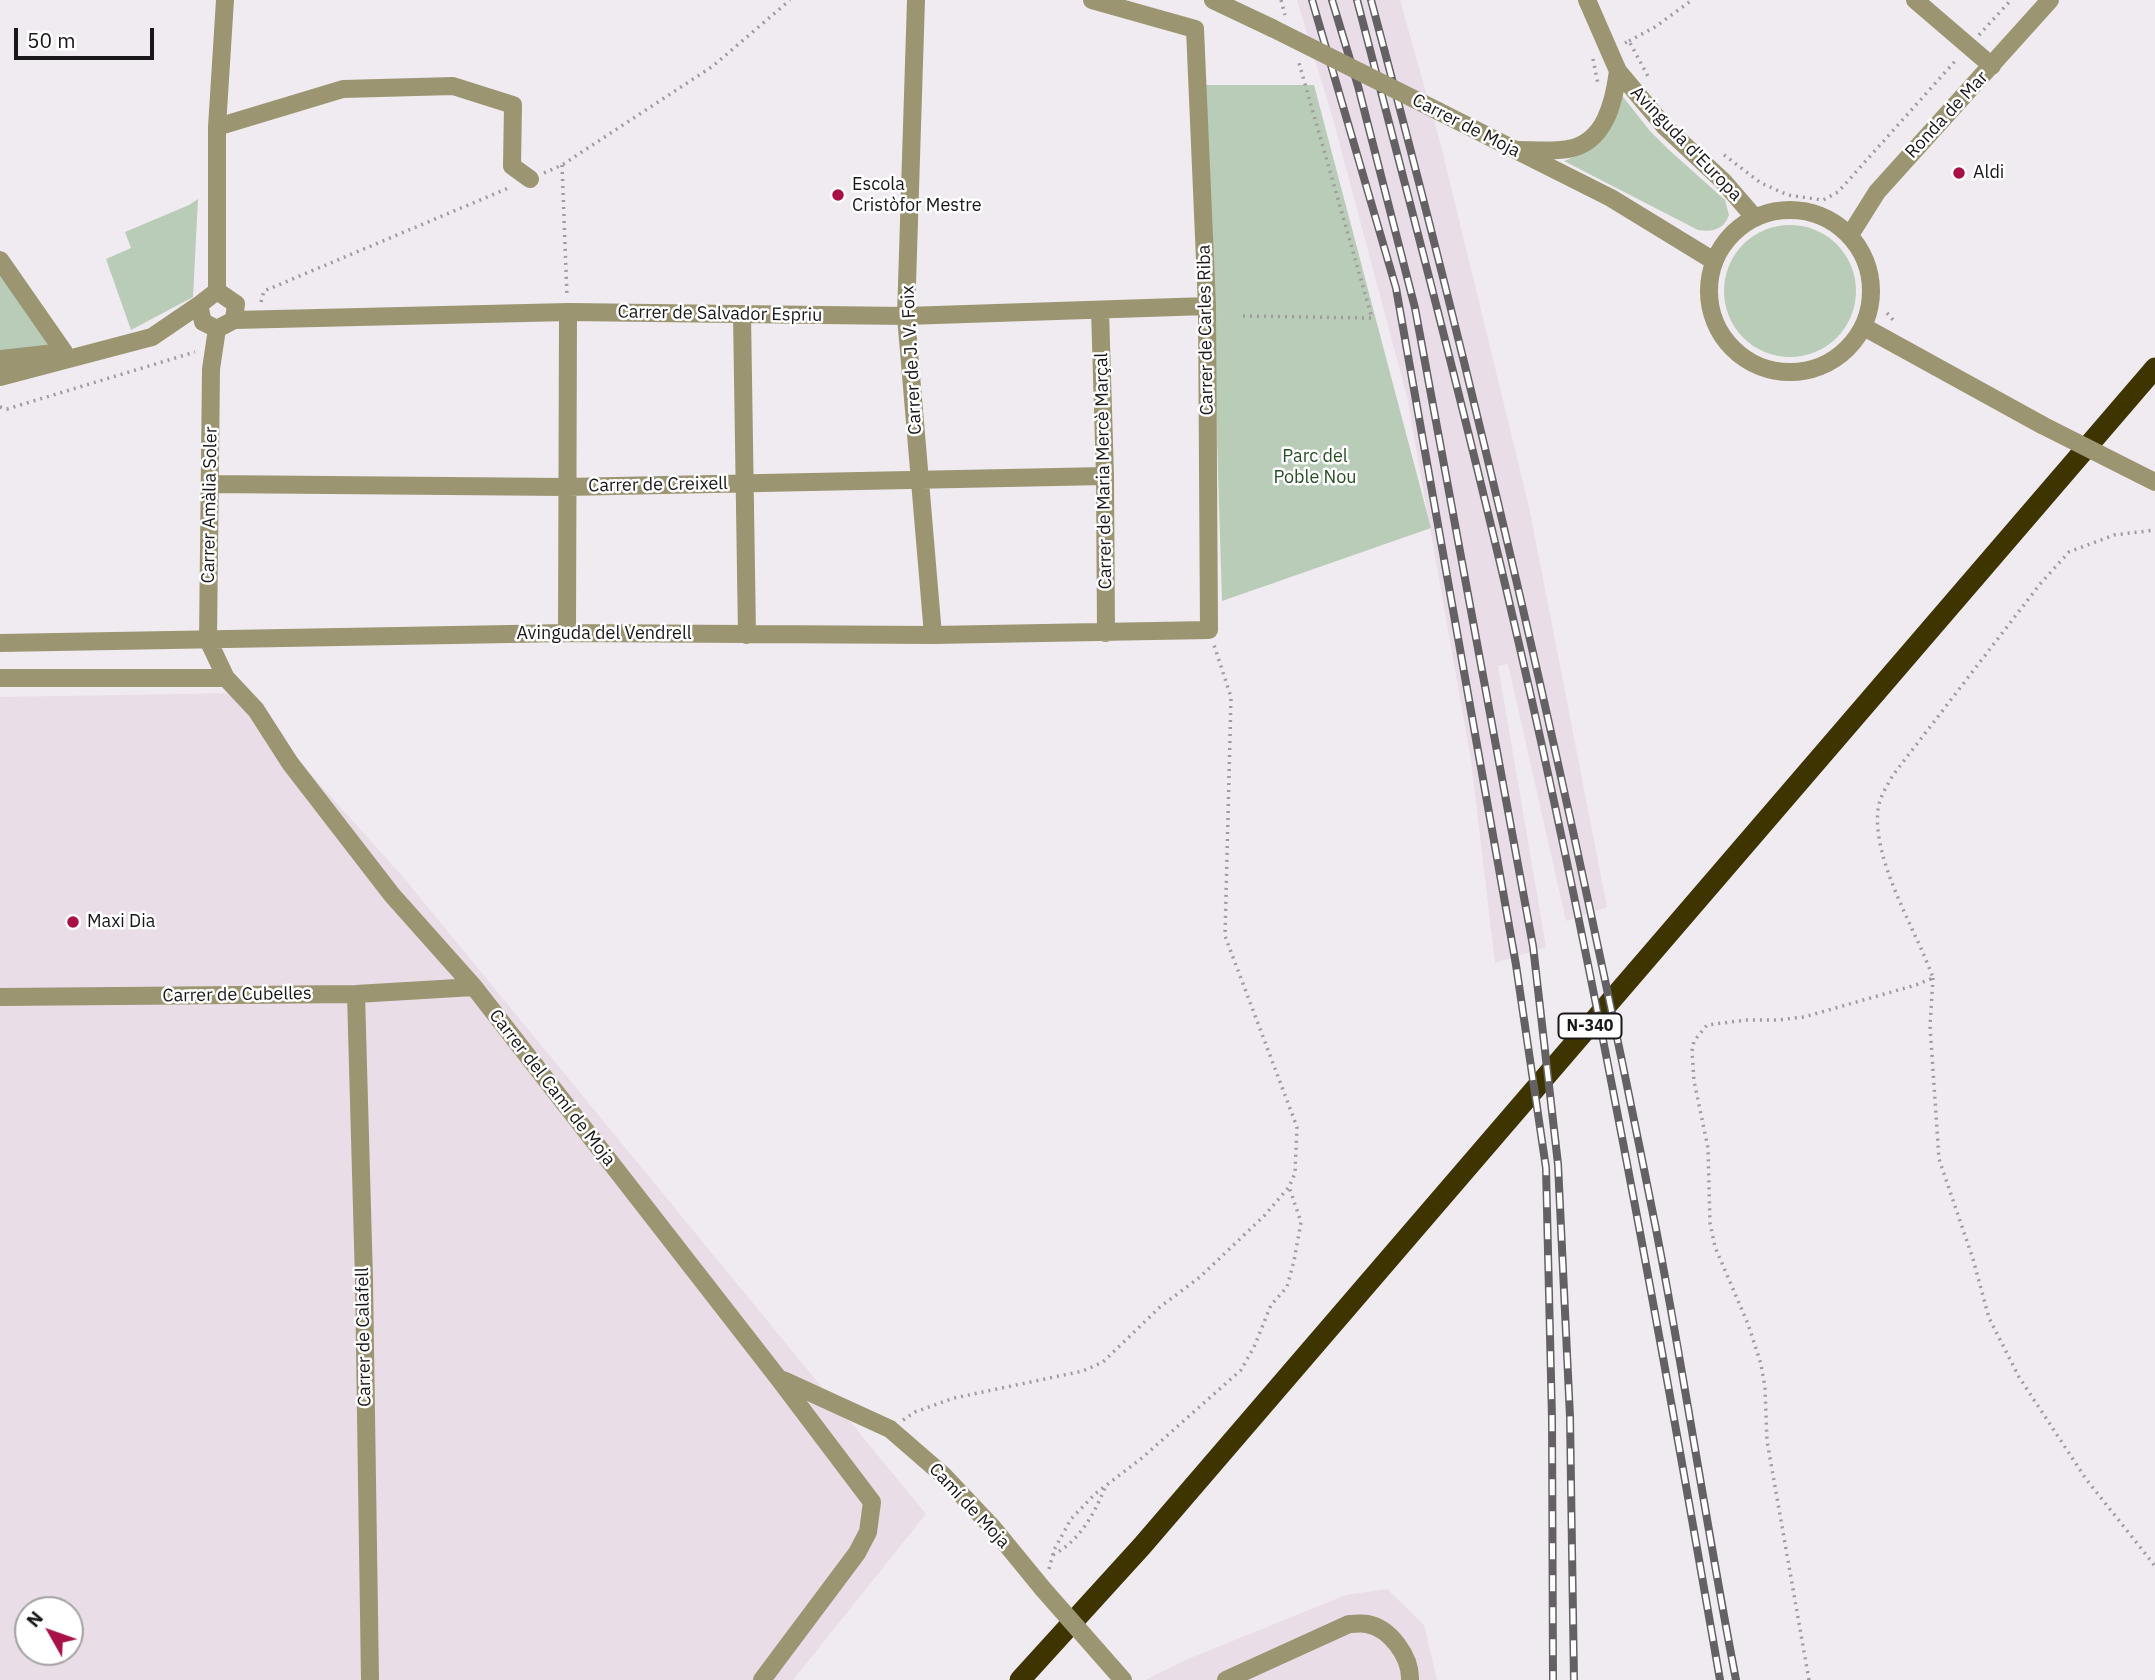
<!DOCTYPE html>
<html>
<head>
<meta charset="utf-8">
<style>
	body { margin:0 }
	#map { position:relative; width:2155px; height:1680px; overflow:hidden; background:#f0ebf0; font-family:"IBM Plex Sans",sans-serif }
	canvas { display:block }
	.north { position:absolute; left:14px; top:1596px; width:70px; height:70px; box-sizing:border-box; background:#fff; border:2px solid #a3a2a3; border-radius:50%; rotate:310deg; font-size:19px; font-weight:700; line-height:28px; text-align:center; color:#191719 }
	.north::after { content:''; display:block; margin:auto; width:24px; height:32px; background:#a71146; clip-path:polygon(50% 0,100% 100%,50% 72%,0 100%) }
	.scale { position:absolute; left:14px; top:28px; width:140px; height:32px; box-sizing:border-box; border:4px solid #191719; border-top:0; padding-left:9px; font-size:21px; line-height:24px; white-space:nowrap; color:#191719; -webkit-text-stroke:5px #fff; paint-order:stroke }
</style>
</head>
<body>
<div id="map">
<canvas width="2155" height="1680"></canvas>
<div class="north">N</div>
<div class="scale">50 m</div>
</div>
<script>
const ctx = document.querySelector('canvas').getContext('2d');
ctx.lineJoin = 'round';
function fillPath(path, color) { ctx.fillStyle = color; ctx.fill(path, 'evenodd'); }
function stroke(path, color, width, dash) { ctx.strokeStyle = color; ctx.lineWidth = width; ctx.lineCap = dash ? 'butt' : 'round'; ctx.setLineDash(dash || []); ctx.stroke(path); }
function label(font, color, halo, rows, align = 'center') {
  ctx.font = font + ' "IBM Plex Sans",sans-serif'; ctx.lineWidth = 5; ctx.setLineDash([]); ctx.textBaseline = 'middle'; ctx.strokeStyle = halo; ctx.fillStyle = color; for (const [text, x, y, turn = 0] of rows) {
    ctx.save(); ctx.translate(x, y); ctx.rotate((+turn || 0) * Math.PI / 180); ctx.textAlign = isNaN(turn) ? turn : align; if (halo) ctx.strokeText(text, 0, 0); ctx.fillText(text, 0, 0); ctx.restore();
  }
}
fillPath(new Path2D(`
	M1297 0H1400L1440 142 1529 507 1607 907 1566 921 1508 664 1498 666 1546 947 1495 963 1471 760 1407 397 1333 119Z
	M238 693 403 877 926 1514 793 1680H0V697ZM28 1610H70V1652H28Z
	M1387 1589 1424 1625 1437 1680H1145L1188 1659 1346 1595Z`), '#e9dde8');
fillPath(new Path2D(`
	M1206 85H1314L1431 528 1222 601Z
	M1620 93 1650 131 1668 149 1725 200 1729 215C1724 230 1712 232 1698 230L1564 161 1587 151Z
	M198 199 193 297 131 330 106 259 131 248 125 232 189 205Z
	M1724 291a66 66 0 1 1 132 0a66 66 0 1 1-132 0Z
	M0 263 62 351 0 358Z`), '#b8ccb7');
stroke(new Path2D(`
	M1281 0 1285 15
	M1979 35 2011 0
	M1629 41 1655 27 1692 0
	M1625 43 1629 41 1650 80
	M1593 59 1598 84
	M1724 155 1761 183 1788 195 1823 200 1838 192 1957 59
	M562 165 567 296
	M544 173 562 165 713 66 790 0
	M261 302 264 291 511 187
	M1887 313 1895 322
	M1243 316 1372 318 1299 63
	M0 407 7 409 195 352
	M1933 978 1930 1026 1939 1159 1973 1259 1989 1318 2019 1377 2086 1479 2155 1566
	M903 1420 915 1412 954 1398 1083 1371 1103 1362 1160 1307 1200 1277 1264 1216 1289 1187 1295 1173 1297 1127 1225 936 1231 697 1214 645
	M1053 1555C1080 1540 1093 1516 1105 1488
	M1049 1569 1054 1550 1071 1519 1095 1494 1143 1457 1241 1370 1254 1347 1271 1305 1287 1287 1294 1261 1301 1222 1289 1187
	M1809 1680 1767 1441 1765 1388 1761 1364 1748 1324 1715 1247 1710 1223 1708 1148 1694 1081 1692 1051 1694 1041 1707 1025 1746 1020H1778L1804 1017 1916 985 1933 978C1916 929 1872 862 1878 809 1880 796 1887 786 1893 775L2040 584 2069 552 2114 535 2155 530`), '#9f9b9f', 3.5, [2, 5]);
stroke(new Path2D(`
	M916 0 906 316 933 635
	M1213 0 1272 28
	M1587 0 1618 71 1665 127 1723 181 1755 218
	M1915 0 1992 66
	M1438 111 1611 198 1714 261
	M217 127 343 89 453 86 513 105 512 166 530 179
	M1518 150C1534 150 1552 152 1568 149 1605 143 1614 102 1618 71
	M1709 291a81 81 0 1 1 162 0a81 81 0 1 1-162 0Z
	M1850 235 1877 192 2050 0
	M0 260 64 352 0 359
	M217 291V127L225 0
	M217 291 236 304 234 320 217 329 203 322 199 305Z
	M1100 310 1105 476 1106 633
	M742 314 747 635
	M234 320 568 312 906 316 1207 306
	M1864 327 2042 425
	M217 329 211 369 208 640 226 678 256 710 290 763 392 895 474 987 779 1379 872 1502 868 1532 857 1553 762 1680
	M0 377 152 337 199 305
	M210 484 566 487 1105 476
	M567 633 568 312
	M0 643 567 633 933 635 1209 630 1207 306 1195 29 1092 0
	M0 678H226
	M356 994 364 1280 370 1680
	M0 997 356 994 474 987
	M783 1380 890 1429 943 1475 993 1528 1043 1589
	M1226 1680 1349 1624C1355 1624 1361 1623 1367 1624 1390 1628 1411 1657 1410 1680`), '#9c9571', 18);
stroke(new Path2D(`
	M1020 1680 1142 1546 2155 368`), '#3e3400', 21);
const rail = new Path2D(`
	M1312 0 1396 288 1516 965 1546 1168 1552 1419 1553 1680
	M1332 0 1358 86 1415 308 1533 946 1558 1164 1570 1417 1574 1680
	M1357 0C1422 248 1487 496 1542 746 1610 1056 1666 1368 1720 1680
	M1371 0C1480 406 1574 816 1656 1229 1685 1379 1707 1530 1736 1680`);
stroke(rail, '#646164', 8);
stroke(rail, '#fff', 5, [16]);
stroke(new Path2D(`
	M1272 28 1438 111
	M2042 425 2155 482
	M1043 1589 1123 1680`), '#9c9571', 18);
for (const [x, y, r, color] of [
	[1959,173,7,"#a71146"],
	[838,195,7,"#a71146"],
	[73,922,7,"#a71146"]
]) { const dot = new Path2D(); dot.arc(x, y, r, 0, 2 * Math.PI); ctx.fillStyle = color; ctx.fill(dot); stroke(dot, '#fff', 2.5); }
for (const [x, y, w] of [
	[1590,1026,63]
]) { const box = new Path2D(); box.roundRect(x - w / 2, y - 12.5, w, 25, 5); ctx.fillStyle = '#fff'; ctx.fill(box); stroke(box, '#191719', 2); }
label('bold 16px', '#191719', null, [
	["N-340",1590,1026]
]);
label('18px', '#191719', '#fff', [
	["Ronda de Mar",1947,115,-47],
	["Carrer de Moja",1466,126,27],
	["Avinguda d'Europa",1686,144,46],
	["Carrer de Salvador Espriu",720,314,1],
	["Carrer de Carles Riba",1206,330,-91],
	["Carrer de J. V. Foix",912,360,-93],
	["Carrer de Maria Mercè Marçal",1104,471,-91],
	["Carrer de Creixell",658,485,-1],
	["Carrer Amàlia Soler",210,505,-89],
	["Avinguda del Vendrell",604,634],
	["Carrer de Cubelles",237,995,-1],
	["Carrer del Camí de Moja",552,1088,52],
	["Carrer de Calafell",364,1337,-91],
	["Camí de Moja",969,1506,47]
]);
label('18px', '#191719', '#fff', [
	["Aldi",1973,173],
	["Escola",852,185],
	["Cristòfor Mestre",852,206],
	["Maxi Dia",87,922]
], 'left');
label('18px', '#264f24', '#fff', [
	["Parc del",1315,457],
	["Poble Nou",1315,478]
]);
</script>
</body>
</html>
